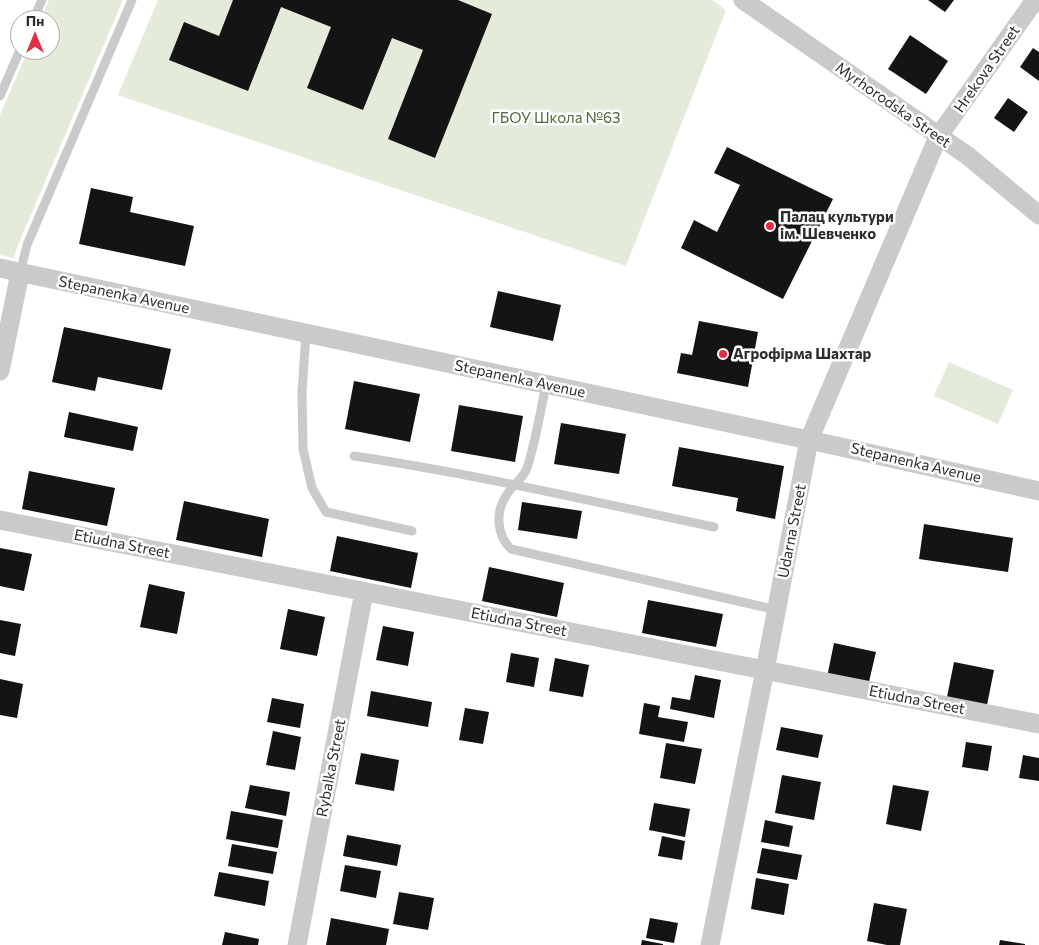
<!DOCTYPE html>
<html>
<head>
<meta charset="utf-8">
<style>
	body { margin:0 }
	#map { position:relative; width:1039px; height:945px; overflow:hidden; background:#fff; font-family:Commissioner,sans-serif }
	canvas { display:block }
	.north { position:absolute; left:10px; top:10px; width:50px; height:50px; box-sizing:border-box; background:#fff; border:1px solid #ababab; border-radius:50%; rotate:0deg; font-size:14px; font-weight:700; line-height:20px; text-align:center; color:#2d2d2d }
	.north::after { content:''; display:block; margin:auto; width:18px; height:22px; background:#e72c4a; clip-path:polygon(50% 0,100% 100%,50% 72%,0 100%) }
</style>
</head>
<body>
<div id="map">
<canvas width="1039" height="945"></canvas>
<div class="north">Пн</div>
</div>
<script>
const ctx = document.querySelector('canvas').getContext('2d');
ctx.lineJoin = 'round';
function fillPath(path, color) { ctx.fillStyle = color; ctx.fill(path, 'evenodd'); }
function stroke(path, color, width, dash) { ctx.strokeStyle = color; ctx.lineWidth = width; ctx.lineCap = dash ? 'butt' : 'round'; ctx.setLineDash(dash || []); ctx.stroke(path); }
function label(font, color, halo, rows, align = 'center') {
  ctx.font = font + ' Commissioner,sans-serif'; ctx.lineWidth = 5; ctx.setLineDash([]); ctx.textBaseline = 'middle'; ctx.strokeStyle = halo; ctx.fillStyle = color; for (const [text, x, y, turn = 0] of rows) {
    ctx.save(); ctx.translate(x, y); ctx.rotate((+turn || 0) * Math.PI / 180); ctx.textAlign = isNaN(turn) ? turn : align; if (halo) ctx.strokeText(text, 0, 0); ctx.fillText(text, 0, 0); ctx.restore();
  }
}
fillPath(new Path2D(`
	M49 0H123L18 245 14 258 0 255V115L28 50H50V20H40Z
	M158 0H712L726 10 626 266 118 95Z
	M949 362 1013 390 998 424 934 396Z`), '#e5ebdb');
fillPath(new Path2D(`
	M233 0H458L492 14 435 158 388 139 423 50 392 38 363 110 307 88 331 27 281 7 248 91 169 60 184 22 219 36Z
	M928 0H954L945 12Z
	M910 35 948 61 926 94 888 69Z
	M1033 48 1039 52V81L1020 67Z
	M1008 98 1028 112 1014 132 994 118Z
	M727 147 833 199 783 299 681 248 694 220 717 232 740 185 714 173Z
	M91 188 133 197 130 212 194 226 185 266 79 244Z
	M498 291 561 305 553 341 490 327Z
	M699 321 758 332 748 387 677 373 681 353 692 355Z
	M64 327 171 349 162 390 98 377 95 391 52 382Z
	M354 381 420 394 410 442 345 429Z
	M459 405 523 416 515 462 451 451Z
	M69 412 138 427 133 451 64 437Z
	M561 423 626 434 619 474 554 464Z
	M679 447 784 466 775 519 736 511 738 498 672 486Z
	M29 471 115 488 107 526 22 509Z
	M184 501 269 519 262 557 176 540Z
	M522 502 582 511 577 539 518 530Z
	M924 524 1013 538 1008 572 919 559Z
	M337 536 418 553 411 588 330 571Z
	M0 548 32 554 24 591 0 586Z
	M489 567 564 583 557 617 482 601Z
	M149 584 185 592 177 634 140 627Z
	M648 600 723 614 716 647 642 633Z
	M288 609 325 617 317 656 280 649Z
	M0 620 21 624 15 656 0 653Z
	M383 626 414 632 408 666 376 660Z
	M834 643 876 652 868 686 827 677Z
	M511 653 539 658 534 687 506 682Z
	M555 658 589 665 583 697 549 691Z
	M954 662 994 670 987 705 947 697Z
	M695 675 721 680 714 718 670 709 672 697 690 700Z
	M0 679 23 684 17 718 0 715Z
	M371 691 432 702 428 727 367 716Z
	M272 698 304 704 300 728 267 722Z
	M644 703 660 706 658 717 688 722 684 742 639 734Z
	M465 708 489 712 483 744 459 740Z
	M781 727 823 735 818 758 776 750Z
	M273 731 301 737 295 770 266 765Z
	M966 742 992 746 988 771 962 767Z
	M666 743 702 749 695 784 660 778Z
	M361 753 399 760 394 791 355 784Z
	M1023 755 1039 758V781L1019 778Z
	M782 775 821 782 814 820 775 813Z
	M250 785 290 792 286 816 245 808Z
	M893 785 929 791 921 831 886 824Z
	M654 803 690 809 685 837 649 830Z
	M231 811 283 820 278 848 226 839Z
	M765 820 793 826 789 847 761 842Z
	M347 835 401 845 397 866 343 856Z
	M662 836 685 841 682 860 658 856Z
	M232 844 277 852 273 874 228 866Z
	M762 848 802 855 797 880 757 873Z
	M345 865 381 871 376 898 340 891Z
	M219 872 269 881 265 906 214 896Z
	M756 878 789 884 784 915 751 909Z
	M399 892 434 898 428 930 393 924Z
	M874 903 907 909 900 945H887L867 941Z
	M331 918 389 929 386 945H326Z
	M650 918 678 923 674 943 646 938Z
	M225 932 259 939 258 945H222Z
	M642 940 663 944V945H641Z
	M1000 940 1025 944V945H999Z`), '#141414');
stroke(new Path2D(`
	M33 20 42 0
	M0 96 20 50
	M20 273 27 245 132 0
	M306 333 302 392 303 449 312 488 326 512 412 531
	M546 385C540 412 536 441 527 468 524 478 511 486 506 496 495 512 497 536 511 549L777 610
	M354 456C475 474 595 502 714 527`), '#cacaca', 9);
stroke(new Path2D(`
	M743 0 968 156 1039 215
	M0 268 832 445 1039 491
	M0 371 20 273
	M0 520 1039 724
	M297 945 364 592
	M710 945 765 670 809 440 938 137 1035 0`), '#cacaca', 19);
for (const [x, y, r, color] of [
	[770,226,5,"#e72c4a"],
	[723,354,5,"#e72c4a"]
]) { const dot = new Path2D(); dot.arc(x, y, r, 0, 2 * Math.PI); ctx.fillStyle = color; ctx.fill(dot); stroke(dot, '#fff', 2); }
label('15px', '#2d2d2d', '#fff', [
	["Hrekova Street",987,69,-55],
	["Myrhorodska Street",893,105,35],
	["Stepanenka Avenue",124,295,12],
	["Stepanenka Avenue",520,379,12],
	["Stepanenka Avenue",916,463,13],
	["Udarna Street",792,531,-79],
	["Etiudna Street",122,544,11],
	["Etiudna Street",519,622,11],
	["Etiudna Street",917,700,11],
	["Rybalka Street",331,768,-79]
]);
label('15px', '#54693a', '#fff', [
	["ГБОУ Школа №63",556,118]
]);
label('bold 15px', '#2d2d2d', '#fff', [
	["Палац культури",780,217],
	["ім. Шевченко",780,234],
	["Агрофірма Шахтар",733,354]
], 'left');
</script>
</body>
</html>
